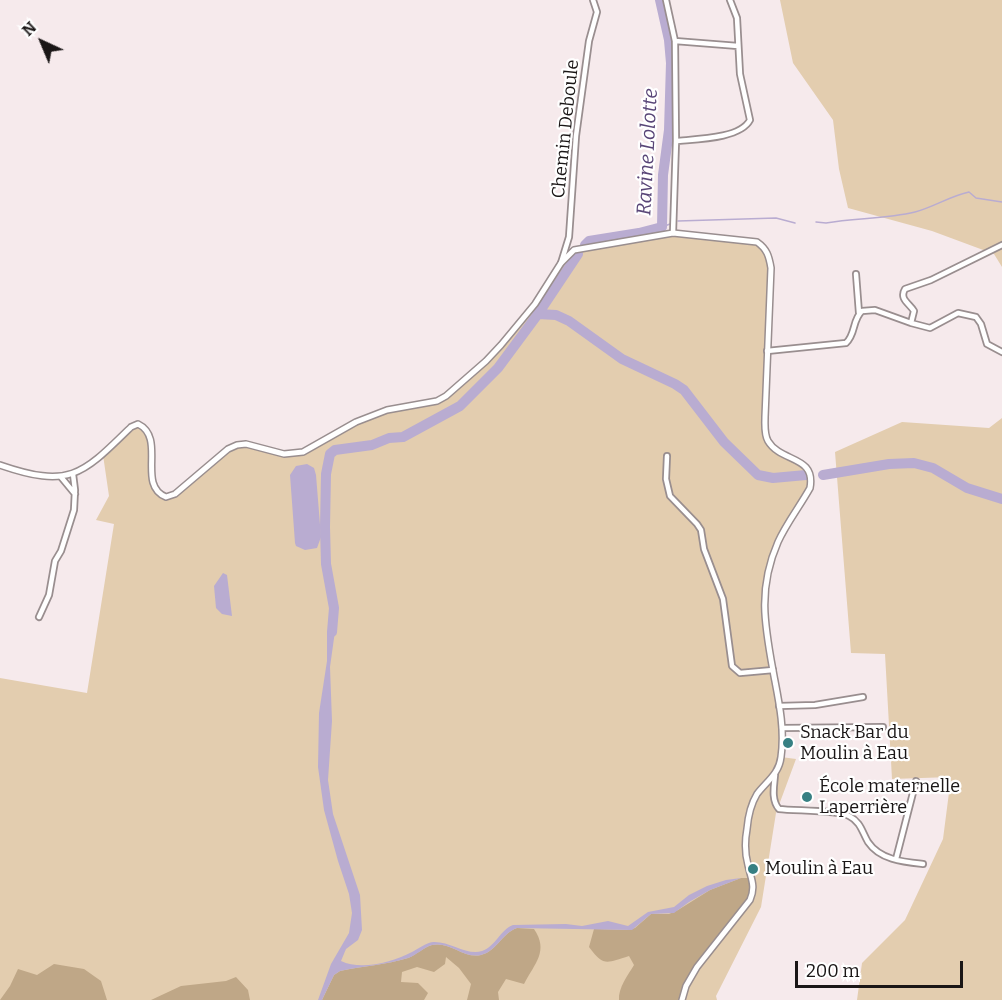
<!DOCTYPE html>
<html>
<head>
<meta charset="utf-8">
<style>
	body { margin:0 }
	#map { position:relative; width:1002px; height:1000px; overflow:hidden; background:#f6eaec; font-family:Bitter,serif }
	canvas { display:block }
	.north { position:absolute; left:12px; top:12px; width:60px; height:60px; -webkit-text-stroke:4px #fff; paint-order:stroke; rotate:316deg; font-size:16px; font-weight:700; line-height:24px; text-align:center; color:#1a1616 }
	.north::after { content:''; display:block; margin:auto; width:21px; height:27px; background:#1a1616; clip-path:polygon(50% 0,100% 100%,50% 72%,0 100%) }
	.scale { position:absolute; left:795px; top:961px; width:168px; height:27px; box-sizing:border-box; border:3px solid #1a1616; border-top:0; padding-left:8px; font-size:18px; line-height:21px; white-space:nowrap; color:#1a1616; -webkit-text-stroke:4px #fff; paint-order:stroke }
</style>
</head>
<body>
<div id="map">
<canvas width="1002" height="1000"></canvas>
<div class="north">N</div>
<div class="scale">200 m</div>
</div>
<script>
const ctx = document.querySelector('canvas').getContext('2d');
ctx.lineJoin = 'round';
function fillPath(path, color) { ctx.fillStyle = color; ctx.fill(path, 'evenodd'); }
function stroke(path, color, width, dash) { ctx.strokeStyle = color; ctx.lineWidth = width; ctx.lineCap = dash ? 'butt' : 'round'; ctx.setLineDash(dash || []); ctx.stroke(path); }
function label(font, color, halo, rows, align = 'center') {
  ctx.font = font + ' Bitter,serif'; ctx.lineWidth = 4.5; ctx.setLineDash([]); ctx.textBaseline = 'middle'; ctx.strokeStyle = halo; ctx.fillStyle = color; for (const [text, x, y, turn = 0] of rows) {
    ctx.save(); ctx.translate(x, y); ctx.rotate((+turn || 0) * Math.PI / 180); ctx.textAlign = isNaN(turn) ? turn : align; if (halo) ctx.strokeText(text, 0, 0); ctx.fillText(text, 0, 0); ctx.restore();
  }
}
fillPath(new Path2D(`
	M780 0H1002V267L994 254 932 231 848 208 839 169 833 120 793 63Z
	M673 233 757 242 769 255 765 417 769 443 803 464 812 479 778 542 763 595 779 706 781 757 796 759 776 813 761 907 716 996 717 1000H0V678L87 693 114 524 96 520 109 496 103 455 138 424 151 438C151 460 147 483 166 497L237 445 284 454 303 452 387 410 437 401 501 345 571 252Z
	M1002 418V1000H857L862 963 905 920 943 839 951 777 892 779 885 654 851 653 835 452 902 422 989 428Z`), '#e3cdaf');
fillPath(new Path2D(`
	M741 878H753L754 891 697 967 682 1000H619C618 988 628 975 634 965L629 956C606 963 604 967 589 947L594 929 627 930 635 928 651 914H669L678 910 710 890Z
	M517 928 534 929C549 951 535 963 524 984L506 979 498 992 499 1000H467L471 984 459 968 446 957 445 964 434 972 417 967 402 972 401 982 418 983 428 993 424 1000H322L334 975 340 971C363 966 386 965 408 958 416 955 424 947 432 945 450 941 464 959 481 955 497 951 502 933 517 928Z
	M54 964 84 969 101 981 107 1000H0L10 986 18 969 37 975Z
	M236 977 248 990 250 1000H151L181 986 226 981Z`), '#bfa787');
fillPath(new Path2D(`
	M307 464 314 468 316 475 321 537 317 548 305 550 296 546 295 543 290 475 296 466Z
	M223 573 227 575 232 616 222 614 216 608 214 586Z
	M334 620 336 624 330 667 332 721 328 780 333 814 360 895 362 930 358 940 346 949 341 961C361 971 393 962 412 952 418 949 426 943 433 942 450 941 467 956 482 951 496 946 500 930 513 925L566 924 582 926 608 921 628 926 648 912 674 907 689 895 707 886 726 880 741 878 710 890 689 902 674 913 651 914 632 930 517 928C502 933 497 951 481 955 464 959 450 941 432 945 424 947 417 955 408 958 386 965 363 966 340 971L334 975 322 1000H318L331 964 349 933 352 913 349 894 338 861 324 810 318 767 319 713 327 661V633Z`), '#b9acd1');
stroke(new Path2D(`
	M678 221 776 218 795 223
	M816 222 826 223C856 218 886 219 915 212 934 207 950 196 969 192L976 198 1002 202
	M662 227 670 224`), '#b9acd1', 1.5);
stroke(new Path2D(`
	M585 245 589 241 639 233 662 227 663 175 669 130 671 63 669 40 660 0
	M538 314 556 315 569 321 622 359 675 384 684 390 724 442 758 475 773 478 806 475
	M823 475 889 464 914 463 933 468 967 488 1002 499
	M332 632 334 608 326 564 325 527 326 474 330 454 335 450 372 445 389 438 403 437 460 406 498 368 538 314 578 254`), '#b9acd1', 10);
const minor = new Path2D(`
	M666 0 675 41 676 141 673 233
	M675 41 738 46
	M676 141C695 139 740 139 750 120L740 74 737 18 730 0
	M561 263 569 237 576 136 589 41 597 12 593 0
	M856 274 859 313
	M911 323 930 328 958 313 976 317 981 324 987 344 1002 352
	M767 351 846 343C856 334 852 320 862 311L875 310 911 323 914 311C909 303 899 299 905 289L931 280 1002 245
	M667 456 666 479 670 496 697 524 701 530 704 549 723 599 732 666 740 673 773 670
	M61 477 75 494
	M39 617 49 595 55 561 61 551 74 510 75 490 73 474
	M779 706 815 705 863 697
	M782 728 883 727
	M775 775C774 786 771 800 779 809 795 811 837 810 849 816 861 822 862 832 868 842 880 860 904 862 923 864
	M896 859 916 781`);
const tertiary = new Path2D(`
	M0 465C70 489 82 475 131 427L138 424C167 438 136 485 166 497L175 494 228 449 237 445 246 444 284 454 303 452 356 422 387 410 437 401 446 396 486 361 501 345 535 304 561 263 574 250 673 233 757 242C767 249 769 256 771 268L765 417C765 425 764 434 768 441 781 463 816 455 810 488 800 506 786 524 778 542 757 590 765 627 774 676 779 702 785 730 781 757 779 774 767 781 757 794 751 804 748 817 747 829 745 840 745 854 748 865 751 879 756 886 750 900L697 967 686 986 682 1000`);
stroke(minor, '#998e8f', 8);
stroke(tertiary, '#998e8f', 8);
stroke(minor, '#fff', 4.5);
stroke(tertiary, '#fff', 5);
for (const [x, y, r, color] of [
	[788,743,6,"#378083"],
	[807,797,6,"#378083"],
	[753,869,6,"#378083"]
]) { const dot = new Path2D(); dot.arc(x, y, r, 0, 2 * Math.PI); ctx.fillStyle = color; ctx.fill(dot); stroke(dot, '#fff', 2); }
label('18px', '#1a1616', '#fff', [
	["Chemin Deboule",566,129,-84]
]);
label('18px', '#1a1616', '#fff', [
	["Snack Bar du",800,733],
	["Moulin à Eau",800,754],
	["École maternelle",819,787],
	["Laperrière",819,808],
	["Moulin à Eau",765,869]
], 'left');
label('italic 20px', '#584577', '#fff', [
	["Ravine Lolotte",648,152,-87]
]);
</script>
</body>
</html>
